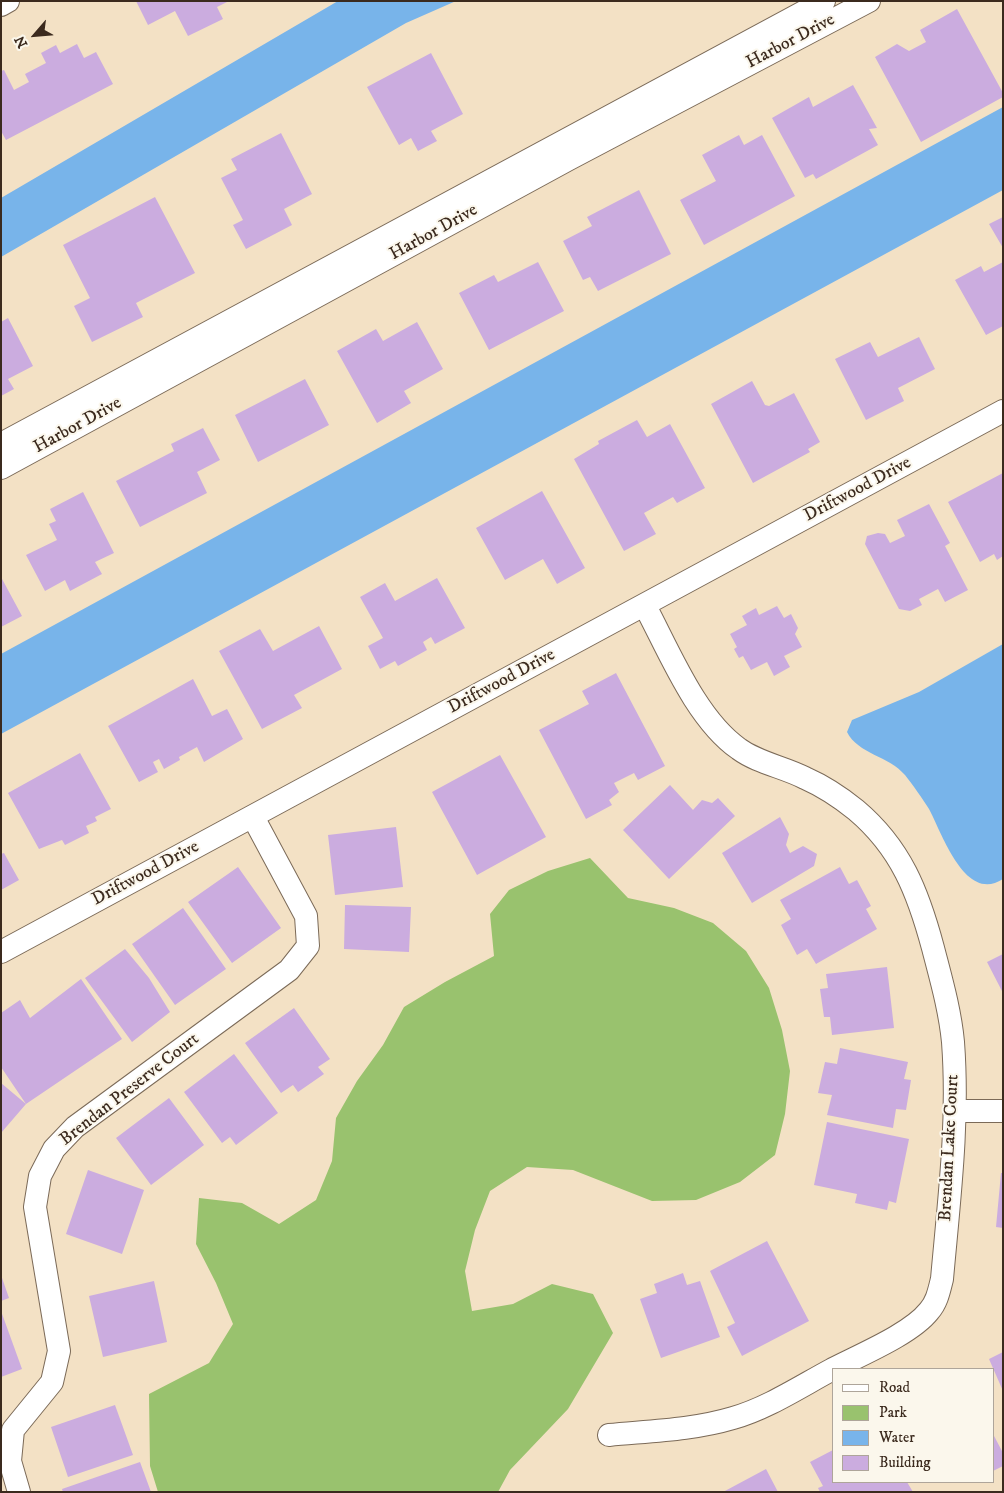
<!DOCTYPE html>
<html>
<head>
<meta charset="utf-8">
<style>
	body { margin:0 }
	#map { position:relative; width:1004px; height:1493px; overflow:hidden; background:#f3e1c5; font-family:"IM FELL DW Pica",serif }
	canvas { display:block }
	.frame { position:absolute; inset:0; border:2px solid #3b2a1e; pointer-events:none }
	.legend { position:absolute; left:832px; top:1368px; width:162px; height:115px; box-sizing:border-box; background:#fbf7ec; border:1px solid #aea59a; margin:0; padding:6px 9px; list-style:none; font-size:15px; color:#3b2a1e }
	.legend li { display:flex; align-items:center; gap:10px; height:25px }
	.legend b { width:25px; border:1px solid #aea59a }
	.north { position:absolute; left:10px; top:10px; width:50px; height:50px; -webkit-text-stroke:4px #fbf7ec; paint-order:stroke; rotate:243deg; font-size:14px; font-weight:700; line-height:20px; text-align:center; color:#3b2a1e }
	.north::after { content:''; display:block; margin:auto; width:18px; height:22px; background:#3b2a1e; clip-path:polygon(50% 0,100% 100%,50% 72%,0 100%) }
</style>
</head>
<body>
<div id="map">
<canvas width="1004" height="1493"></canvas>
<div class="frame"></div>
<ul class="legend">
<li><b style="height:6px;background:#fff"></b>Road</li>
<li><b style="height:14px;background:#99c26e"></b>Park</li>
<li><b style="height:14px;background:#78b4ea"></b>Water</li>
<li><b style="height:14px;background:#cbacdf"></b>Building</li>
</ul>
<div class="north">N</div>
</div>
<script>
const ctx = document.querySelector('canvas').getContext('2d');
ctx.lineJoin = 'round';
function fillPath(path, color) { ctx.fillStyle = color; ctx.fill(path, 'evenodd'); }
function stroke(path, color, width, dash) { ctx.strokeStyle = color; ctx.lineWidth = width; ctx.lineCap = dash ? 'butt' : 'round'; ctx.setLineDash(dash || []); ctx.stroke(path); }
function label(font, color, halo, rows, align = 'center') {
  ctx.font = font + ' "IM FELL DW Pica",serif'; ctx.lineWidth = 4; ctx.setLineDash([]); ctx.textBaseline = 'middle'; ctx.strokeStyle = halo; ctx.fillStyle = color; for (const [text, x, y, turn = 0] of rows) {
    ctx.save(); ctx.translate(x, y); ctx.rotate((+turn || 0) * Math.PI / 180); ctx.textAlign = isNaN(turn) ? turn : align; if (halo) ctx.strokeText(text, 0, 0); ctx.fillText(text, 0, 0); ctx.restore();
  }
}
fillPath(new Path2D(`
	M590 858 628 898 674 908 713 923 746 951 769 988 782 1030 790 1071 785 1114 775 1155 740 1182 696 1200 652 1201 573 1170 527 1167 490 1191 475 1230 465 1271 472 1311 513 1304 552 1284 593 1294 613 1333 568 1409 510 1470 498 1492H158L150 1466 149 1394 209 1363 233 1324 216 1283 196 1244 199 1198 242 1203 279 1224 316 1200 332 1161 336 1118 357 1081 383 1045 404 1007 445 982 494 956 490 914 509 890 548 871Z`), '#99c26e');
fillPath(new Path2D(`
	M338 1H456L406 23 1 257V198Z
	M1003 107V190L1 734V654Z
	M1003 644V879C965 904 942 833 929 809 922 798 913 785 905 775 889 756 858 754 847 732L852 720 919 692Z`), '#78b4ea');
fillPath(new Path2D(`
	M136 1H229L217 7 223 19 188 36 175 11 148 25Z
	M957 9 1003 93V97L921 142 875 57 897 44 909 51 926 42 920 30Z
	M77 44 84 58 96 52 113 84 6 140 1 131V71L4 70 14 90 29 82 25 74 46 63 41 53 56 45 60 53Z
	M431 53 463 114 431 131 437 141 418 151 411 138 399 145 367 87Z
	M853 85 877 128 869 129 878 145 816 179 813 174 805 178 772 118 809 97 813 107Z
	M281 133 312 194 284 209 292 225 246 249 233 225 243 220 221 178 237 170 231 159Z
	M739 135 744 145 762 135 795 196 704 245 680 200 716 181 702 155Z
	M639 190 671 254 598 291 590 277 583 280 563 241 592 226 587 217Z
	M155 197 195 273 136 303 143 317 92 342 74 306 90 298 63 245Z
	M1003 217V248L989 224Z
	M538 262 564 311 489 350 459 293 494 275 498 282Z
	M1003 262V326L986 335 955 280 981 266 984 272Z
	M8 318 33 366 8 379 14 389 1 396V322Z
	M417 322 443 369 404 391 411 403 377 423 337 351 376 329 383 341Z
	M919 337 935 369 898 388 904 401 866 420 835 359 870 342 878 357Z
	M305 379 329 425 258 462 235 415Z
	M752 381 765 405 769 406 794 393 820 442 808 449 810 452 753 483 711 404Z
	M637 420 647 437 670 424 705 488 677 503 673 497 644 513 656 534 624 551 574 459 599 444 598 441Z
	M203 428 220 460 197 472 207 493 140 527 116 481 174 451 171 444Z
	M1003 473V556L997 560 994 554 980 562 948 502Z
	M542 491 585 568 557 584 543 559 505 580 476 528Z
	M83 492 114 553 95 562 102 574 70 591 65 580 45 591 26 555 57 540 49 524 56 521 50 509Z
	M929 504 950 543 945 546 968 590 945 602 938 589 919 599 922 605 910 611 899 609 865 544 867 536 878 533 885 534 890 543 905 536 897 520Z
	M1 577 22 616 1 627Z
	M437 578 465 628 435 644 431 637 423 642 427 650 398 666 395 661 380 669 368 646 383 638 360 597 385 583 395 601Z
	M777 606 784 618 791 614 798 628 795 634 802 647 784 656 790 667 774 676 767 662 751 670 743 656 739 658 734 649 737 647 730 634 747 625 742 616 756 608 759 615Z
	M319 626 342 669 294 695 302 708 262 729 219 651 260 629 273 651Z
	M616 673 665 766 638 780 634 773 614 783 619 792 609 800 612 805 586 819 539 730 589 704 582 691Z
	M193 679 212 716 227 709 243 739 204 762 197 747 179 757 180 760 164 769 159 759 153 762 158 772 139 782 108 726Z
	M80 753 111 809 95 817 97 821 86 826 89 833 65 845 62 840 39 849 8 793Z
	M500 755 546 837 477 875 432 792Z
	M670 785 693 810 702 800 712 803 718 798 735 816 669 879 623 830Z
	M780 817 789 834 786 845 790 853 803 846 817 854 814 866 752 903 722 853Z
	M396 827 403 887 335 895 328 835Z
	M4 853 19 880 1 890V854Z
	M238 867 281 928 232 963 188 902Z
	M840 867 849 884 857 880 871 906 866 909 877 929 816 964 807 949 797 955 781 925 791 919 780 900Z
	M345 905 411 907 409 952 344 949Z
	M183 908 226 969 175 1005 132 944Z
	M125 949 149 978 170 1012 132 1042 85 978Z
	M1003 954V993L987 962Z
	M887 967 894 1028 832 1035 830 1017H824L820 989 828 988 826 974Z
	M81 979 122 1039 26 1104 1 1067V1013L20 1000 30 1018Z
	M294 1008 330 1059 318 1067 324 1074 298 1092 293 1085 281 1093 245 1043Z
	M840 1048 908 1062 904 1079 911 1080 906 1110 896 1109 893 1128 827 1115 832 1095 818 1093 825 1062 837 1064Z
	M234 1054 278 1113 236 1145 230 1137 222 1143 184 1092Z
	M1 1083 26 1104 1 1133Z
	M169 1098 204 1145 151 1185 116 1138Z
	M827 1122 909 1139 896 1203 889 1201 887 1210 855 1203 857 1194 814 1185Z
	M88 1170 144 1190 122 1254 66 1234Z
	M1001 1173H1003V1228L996 1227Z
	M767 1241 809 1321 742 1356 727 1327 735 1323 710 1271Z
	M683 1273 687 1285 700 1281 720 1337 661 1358 640 1299 657 1293 654 1284Z
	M1 1275 9 1298 1 1301Z
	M154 1281 167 1342 103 1357 89 1296Z
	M1 1311 22 1369 1 1377Z
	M1003 1352V1391L989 1359Z
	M115 1405 133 1455 68 1477 51 1427Z
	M993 1434 1003 1453V1466L993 1471Z
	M833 1450V1482H907L913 1492H820L818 1488 823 1486 810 1462Z
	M140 1462 151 1492H63L62 1489Z
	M766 1469 778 1492H723Z`), '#cbacdf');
const street = new Path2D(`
	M1 5 8 1
	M1 444 824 1
	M1 468 569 159 869 1
	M645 606C669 651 696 719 739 749 758 763 784 767 805 778 823 786 840 797 856 810 901 848 918 892 933 948 941 979 950 1010 953 1042 959 1122 949 1200 942 1279 939 1291 937 1302 929 1311 911 1334 860 1355 833 1369
	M1 952 1003 411
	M956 1111H1003
	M609 1435C650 1431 693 1430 733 1418 768 1408 801 1386 833 1369
	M19 1492 10 1461 13 1430 52 1382 59 1351 35 1207 40 1176 54 1149 75 1127 289 970 308 946 306 916 253 817`);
stroke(street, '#7b6a58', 24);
stroke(street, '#fff', 22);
label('18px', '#3b2a1e', '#fbf7ec', [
	["Harbor Drive",791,42,-28],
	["Harbor Drive",434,233,-29],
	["Harbor Drive",78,426,-29],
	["Driftwood Drive",858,490,-28],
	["Driftwood Drive",502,682,-28],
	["Driftwood Drive",146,874,-28],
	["Brendan Preserve Court",130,1090,-38],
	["Brendan Lake Court",950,1148,-87]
]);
</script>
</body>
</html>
